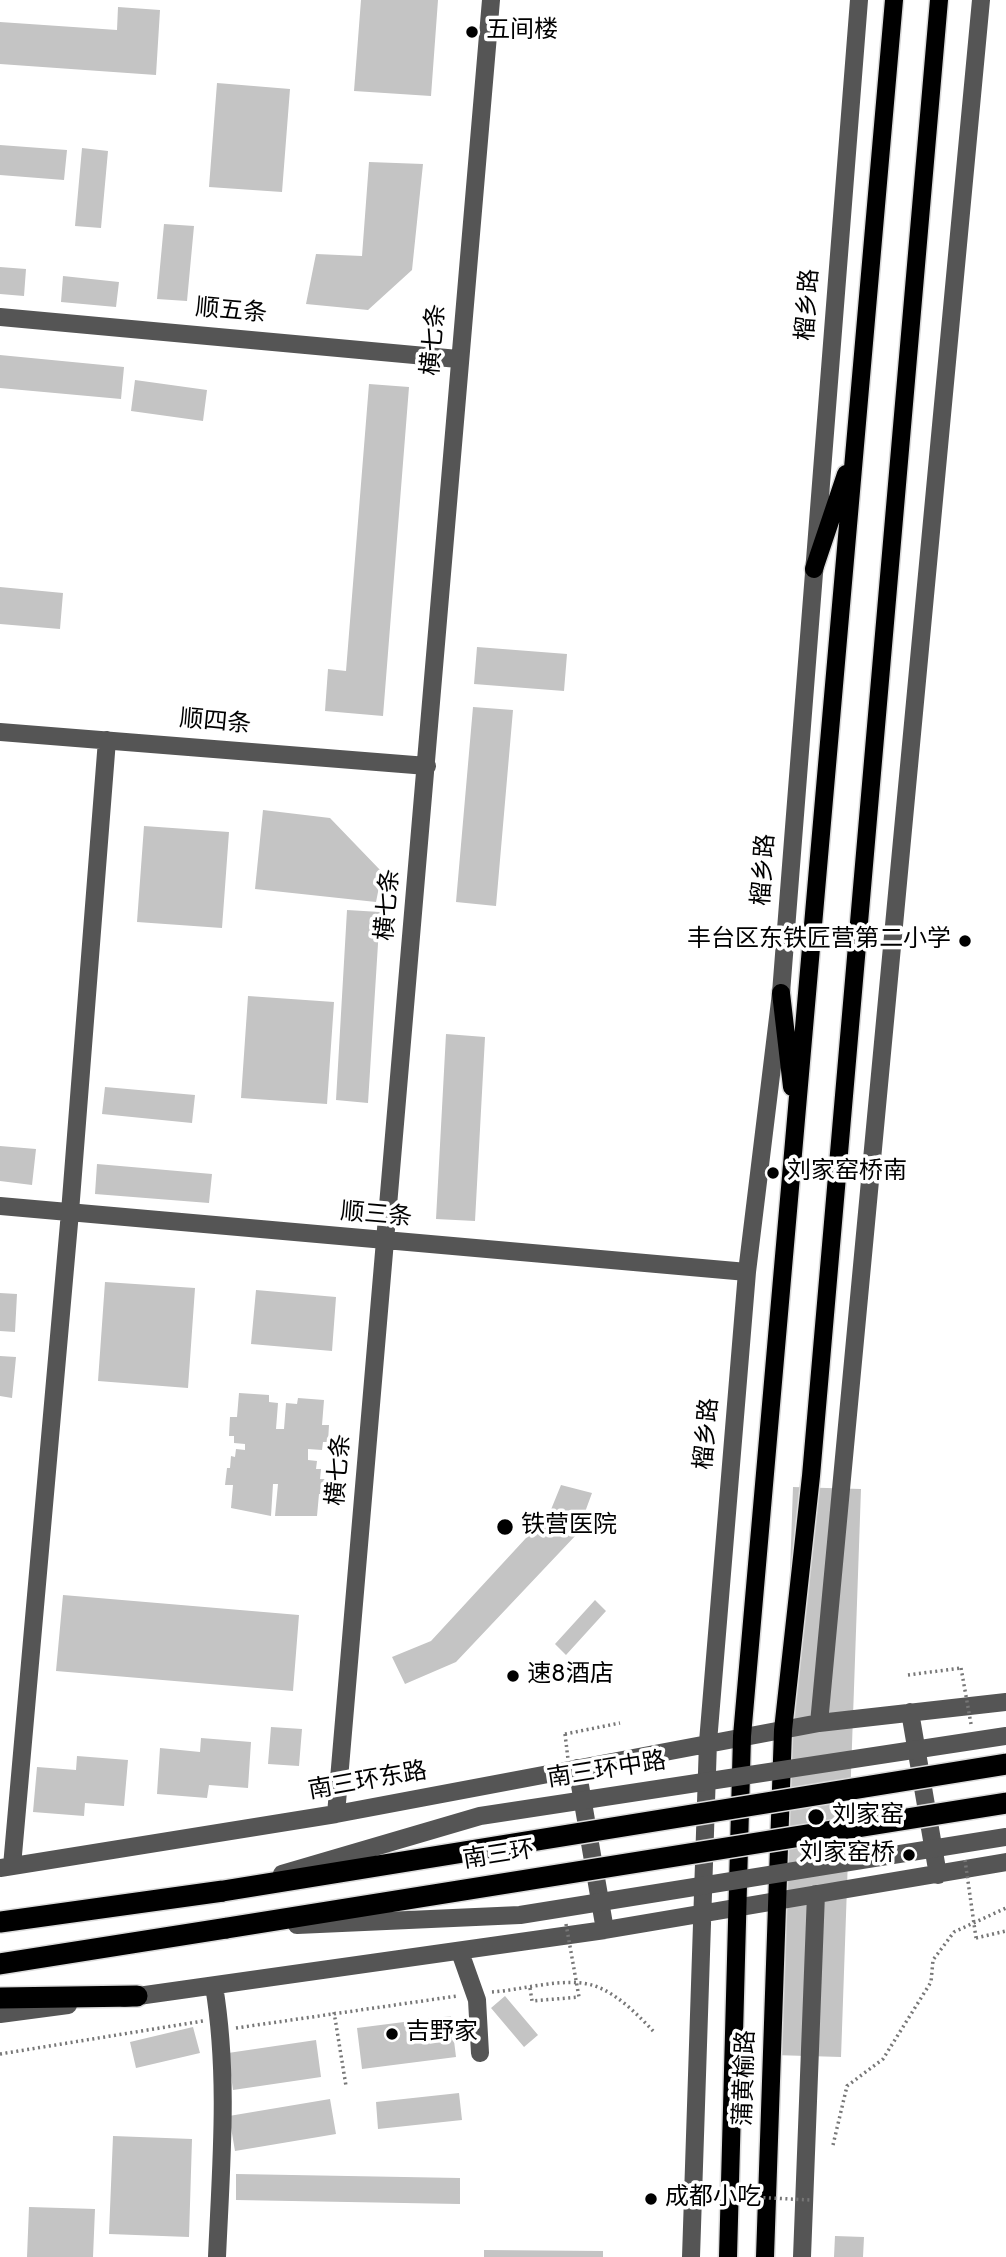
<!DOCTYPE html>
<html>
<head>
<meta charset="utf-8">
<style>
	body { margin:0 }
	canvas { display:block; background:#fff }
</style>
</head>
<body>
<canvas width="1006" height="2257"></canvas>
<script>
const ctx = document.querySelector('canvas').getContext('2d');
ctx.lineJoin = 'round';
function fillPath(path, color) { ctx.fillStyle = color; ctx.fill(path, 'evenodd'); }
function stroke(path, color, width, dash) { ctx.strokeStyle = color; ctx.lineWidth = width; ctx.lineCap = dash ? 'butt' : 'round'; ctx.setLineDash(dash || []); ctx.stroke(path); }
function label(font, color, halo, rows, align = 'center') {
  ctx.font = font + ' Overpass,"Noto Sans SC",sans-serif'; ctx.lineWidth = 7; ctx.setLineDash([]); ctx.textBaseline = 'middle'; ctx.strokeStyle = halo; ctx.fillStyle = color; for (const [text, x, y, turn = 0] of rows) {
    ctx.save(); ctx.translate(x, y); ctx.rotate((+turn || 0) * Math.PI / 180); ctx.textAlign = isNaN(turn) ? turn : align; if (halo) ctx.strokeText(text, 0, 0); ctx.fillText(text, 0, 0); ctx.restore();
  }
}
fillPath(new Path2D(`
	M361 0H438L431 96 354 91Z
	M118 7 160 10 156 75 0 64V22L117 30Z
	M217 83 290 89 282 192 209 187Z
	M0 145 67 150 64 180 0 175Z
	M82 148 108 151 101 228 75 226Z
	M369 162 423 164 412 270 368 310 306 304 316 254 362 256Z
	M164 224 194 226 187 301 157 299Z
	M0 267 26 269 24 296 0 294Z
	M63 276 119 282 116 307 61 302Z
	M0 355 124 367 121 399 0 388Z
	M135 380 207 390 203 421 131 411Z
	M369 384 409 387 383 716 325 711 328 669 346 671Z
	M0 587 63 593 60 629 0 624Z
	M477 647 567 654 564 691 474 684Z
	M473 707 513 710 496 906 456 902Z
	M263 810 330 818 382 872 376 902 255 889Z
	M144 826 229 832 222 928 137 922Z
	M347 910 380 912 368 1103 336 1100Z
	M248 996 334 1002 327 1104 241 1098Z
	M446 1034 485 1037 475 1221 436 1219Z
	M105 1087 195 1095 192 1123 102 1114Z
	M0 1146 36 1149 32 1185 0 1181Z
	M97 1164 212 1174 209 1203 95 1194Z
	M105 1282 195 1288 188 1388 98 1381Z
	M256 1290 336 1297 332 1351 251 1344Z
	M0 1293 17 1294 15 1332 0 1331Z
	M0 1356 16 1357 12 1398 0 1396Z
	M239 1393 269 1395V1402L278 1403 276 1429H284L286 1403 297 1404 298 1398 324 1400 322 1425H329L328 1442H323L322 1450 308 1449V1460L317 1461 316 1469H321L320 1479H325L323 1494H319L317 1516H275L278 1484H273L271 1516 231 1508 233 1485H225L227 1468H230L231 1456 235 1457 236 1449 245 1450V1444L234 1443V1436H229L230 1417H237Z
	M561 1485 592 1493 577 1534 456 1662 405 1684 392 1657 431 1641 550 1512Z
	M793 1487 861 1489 841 2057 773 2055Z
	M63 1595 299 1615 293 1691 56 1671Z
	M595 1600 606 1611 566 1655 555 1644Z
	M271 1727 302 1729 299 1766 268 1764Z
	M201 1738 251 1742 248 1788 209 1785 207 1798 157 1794 160 1748 200 1752Z
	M77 1756 128 1760 124 1806 85 1803 84 1816 33 1812 37 1767 76 1770Z
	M505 1996 538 2035 524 2047 491 2008Z
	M451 2016 456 2057 362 2069 357 2028Z
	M193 2027 200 2053 136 2068 130 2042Z
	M316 2040 321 2077 233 2090 228 2053Z
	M459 2093 462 2120 378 2129 376 2102Z
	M330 2099 336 2134 235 2151 229 2116Z
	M113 2136 192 2139 189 2237 109 2234Z
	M236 2174 460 2178V2204L236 2200Z
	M29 2207 95 2209 93 2257H27Z
	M835 2236 864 2237 863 2257H834Z
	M484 2250 603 2251V2257H484Z`), '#c4c4c4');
const major = new Path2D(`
	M814 569 846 474
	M781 993 792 1087
	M728 2257 742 1736 894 0
	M765 2257 783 1730 811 1476 939 0`);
const highway = new Path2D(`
	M0 1922 223 1891
	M0 1964 227 1928
	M0 1998 137 1996`);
stroke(major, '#dbdbdb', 21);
stroke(highway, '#dbdbdb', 24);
stroke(new Path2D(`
	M908 1675 961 1668
	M565 1734 620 1723
	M976 1938 1006 1931
	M530 1988 532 2001 579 1997
	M492 1992C523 1990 566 1976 595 1986 618 1994 639 2016 655 2033
	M334 2012 346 2086
	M236 2028 457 1996
	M0 2054 203 2021
	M833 2145 847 2086 883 2059 931 1982 933 1960 954 1932 1006 1908`), '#777', 3.5, [2, 3.5]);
stroke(new Path2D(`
	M0 317 458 359
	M0 732 427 766
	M0 1206 747 1272
	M910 1712 938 1875
	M819 1723 981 0
	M577 1768 605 1930
	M336 1814 491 0
	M12 1866 70 1212 107 740
	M0 1868 336 1814 819 1723 1006 1702
	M460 1952 477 2000 480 2053
	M214 1986C229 2076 221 2166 217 2257
	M124 1998 605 1930 1006 1862
	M0 2014 68 2005
	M691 2257 708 1742 747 1272 781 993 859 0
	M802 2257 816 1894`), '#555', 18);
stroke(major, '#000', 18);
stroke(highway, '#000', 21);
const highwayBridge = new Path2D(`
	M223 1891 1006 1764
	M227 1928 1006 1803`);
stroke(highwayBridge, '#dbdbdb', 24, []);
stroke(new Path2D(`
	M961 1668 971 1724
	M565 1734 571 1784
	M965 1860 976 1938
	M566 1924 579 1997
	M692 2194 810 2200`), '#777', 3.5, [2, 3.5]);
stroke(new Path2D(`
	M282 1874 480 1816 1006 1736
	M297 1925 520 1915 1006 1837`), '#555', 18);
stroke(highwayBridge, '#000', 21);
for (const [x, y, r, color] of [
	[472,32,7,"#000"],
	[965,941,7,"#000"],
	[773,1173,7,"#000"],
	[505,1527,9,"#000"],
	[513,1676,7,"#000"],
	[816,1817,9,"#000"],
	[909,1855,7,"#000"],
	[392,2034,7,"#000"],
	[651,2199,7,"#000"]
]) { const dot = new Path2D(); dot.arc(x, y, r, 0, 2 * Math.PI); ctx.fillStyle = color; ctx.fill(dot); stroke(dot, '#fff', 2.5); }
label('24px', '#000', '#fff', [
	["五间楼",486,32],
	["丰台区东铁匠营第二小学",951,941,"right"],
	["刘家窑桥南",787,1173],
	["铁营医院",521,1527],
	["速8酒店",527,1676],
	["刘家窑",832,1817],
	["刘家窑桥",895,1855,"right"],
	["吉野家",406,2034],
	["成都小吃",665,2199]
], 'left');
label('24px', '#000', '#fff', [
	["榴乡路",810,305,-86],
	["顺五条",231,313,5],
	["横七条",436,340,-85],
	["顺四条",215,724,5],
	["榴乡路",766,870,-86],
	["横七条",390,905,-85],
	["顺三条",376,1217,5],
	["榴乡路",709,1434,-85],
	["横七条",341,1470,-85],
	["南三环中路",607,1772,-9],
	["南三环东路",368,1783,-10],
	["南三环",499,1857,-9],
	["蒲黄榆路",747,2078,-88]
]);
</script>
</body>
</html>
